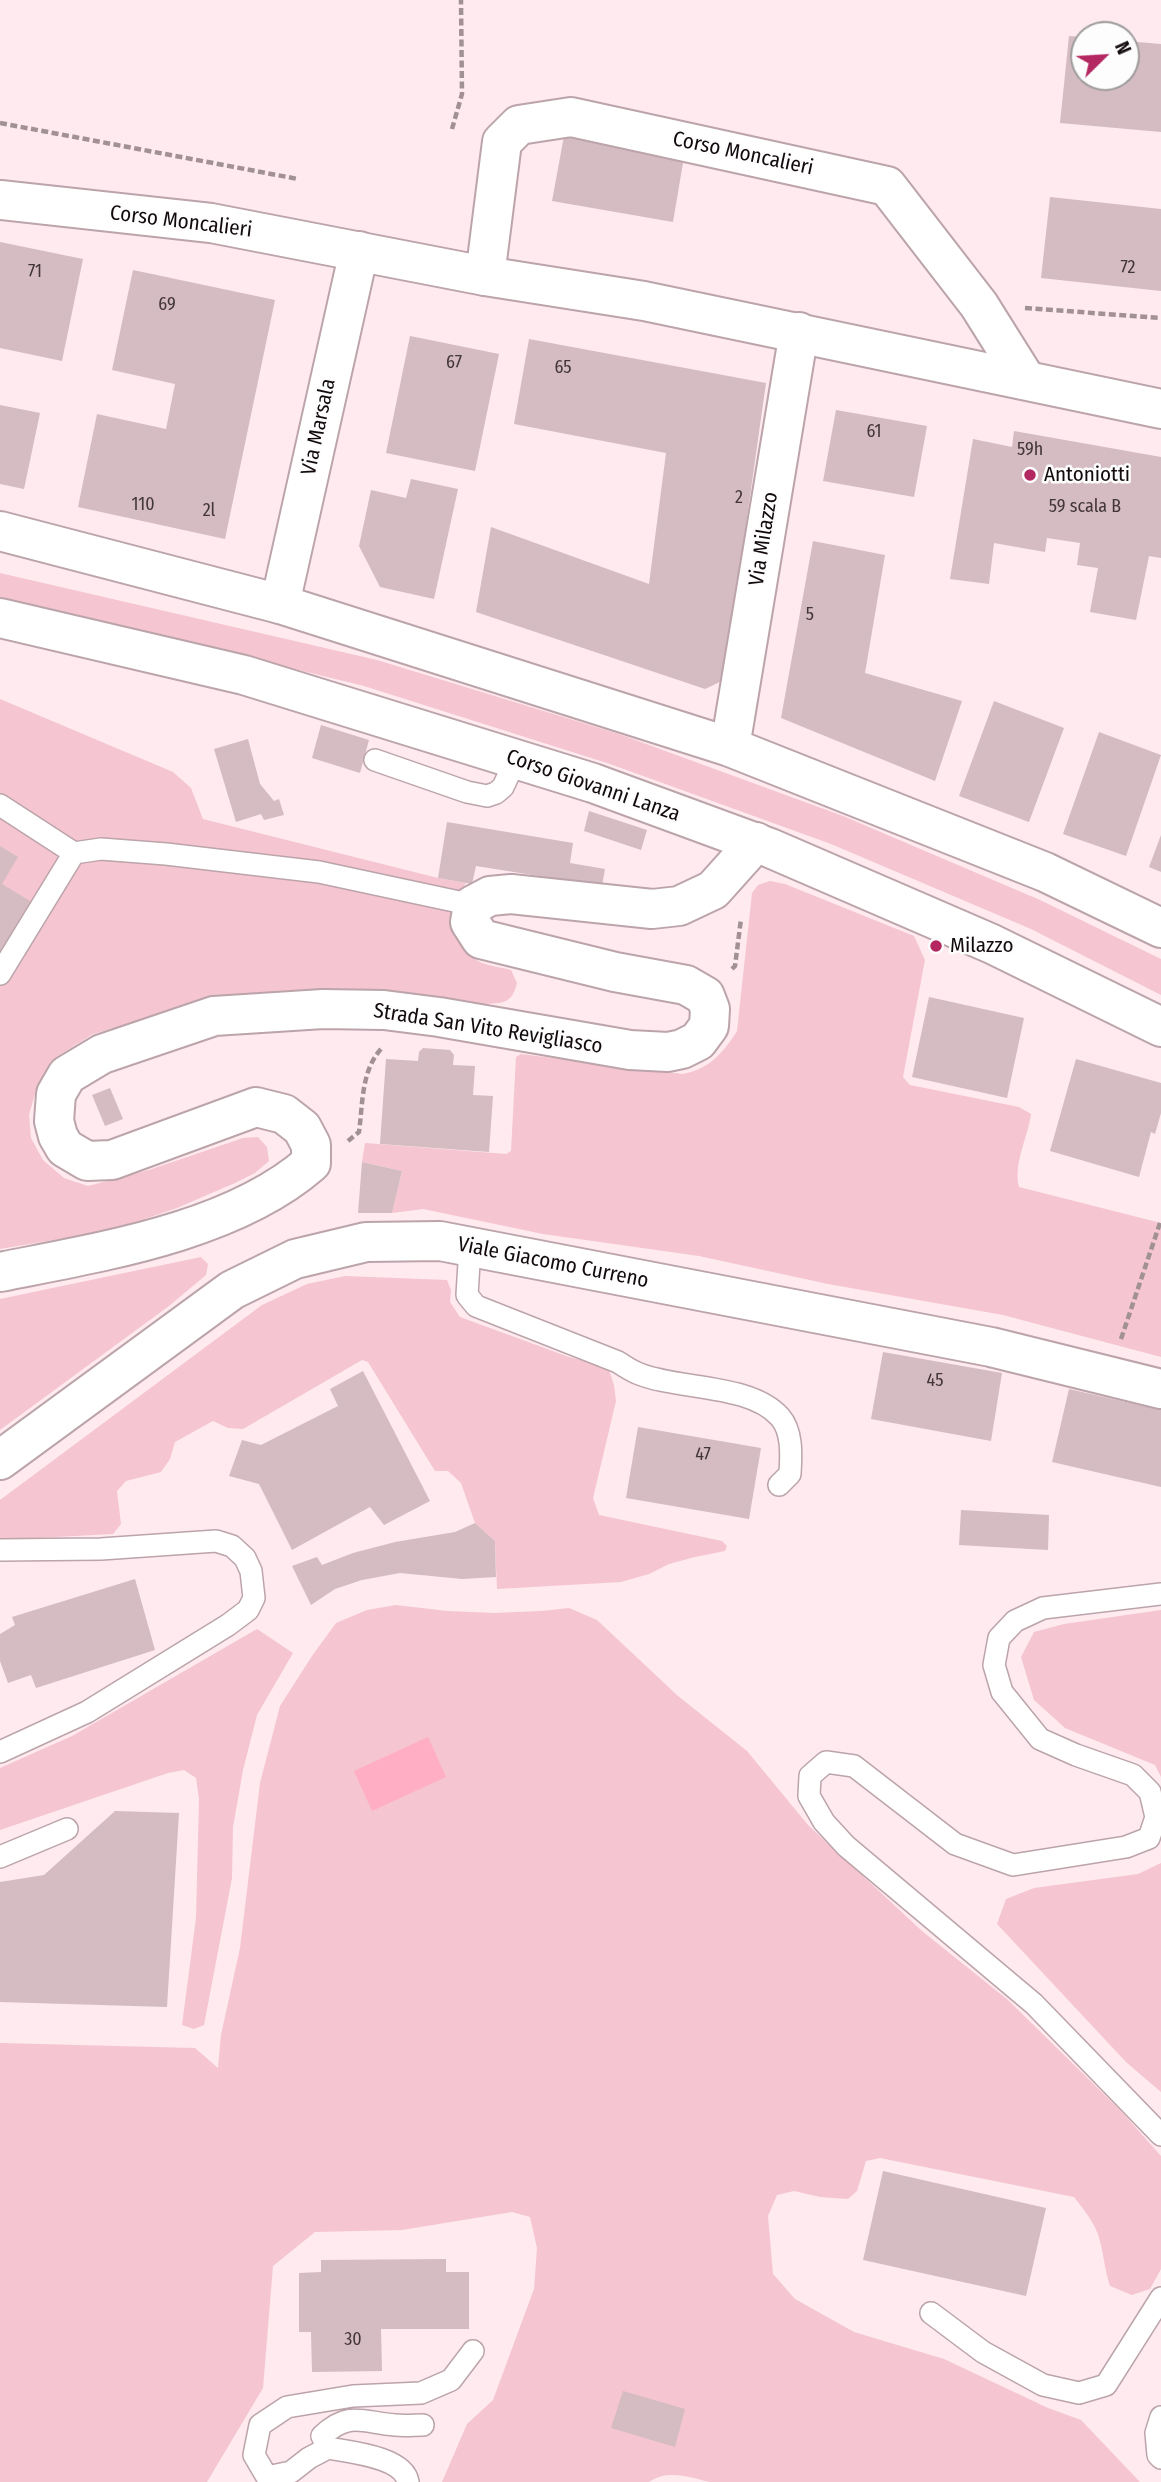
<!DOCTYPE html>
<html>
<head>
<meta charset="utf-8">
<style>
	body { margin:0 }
	#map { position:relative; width:1161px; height:2482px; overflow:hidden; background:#feeaef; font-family:"Fira Sans Condensed",sans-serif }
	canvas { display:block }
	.north { position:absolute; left:1070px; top:21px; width:70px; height:70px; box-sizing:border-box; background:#fdfdfd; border:2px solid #9f9c9d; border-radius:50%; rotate:66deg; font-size:19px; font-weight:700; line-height:28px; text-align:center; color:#120a0c }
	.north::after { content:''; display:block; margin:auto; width:24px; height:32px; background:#b42861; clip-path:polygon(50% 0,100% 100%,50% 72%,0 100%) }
</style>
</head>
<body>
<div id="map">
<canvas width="1161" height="2482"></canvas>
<div class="north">N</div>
</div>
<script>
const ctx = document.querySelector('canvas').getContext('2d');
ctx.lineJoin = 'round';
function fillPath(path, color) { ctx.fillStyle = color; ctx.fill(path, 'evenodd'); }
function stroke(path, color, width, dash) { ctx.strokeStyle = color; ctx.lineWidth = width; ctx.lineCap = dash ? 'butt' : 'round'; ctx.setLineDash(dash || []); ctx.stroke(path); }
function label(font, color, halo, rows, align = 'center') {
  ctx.font = font + ' "Fira Sans Condensed",sans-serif'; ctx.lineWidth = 5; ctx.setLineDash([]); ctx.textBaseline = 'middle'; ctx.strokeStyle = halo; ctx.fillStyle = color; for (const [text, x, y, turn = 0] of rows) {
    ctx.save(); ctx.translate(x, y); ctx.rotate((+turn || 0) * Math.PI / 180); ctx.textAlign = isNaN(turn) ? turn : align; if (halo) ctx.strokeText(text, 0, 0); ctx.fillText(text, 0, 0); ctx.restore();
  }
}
fillPath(new Path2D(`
	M0 573 377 660 619 734 843 816 1040 900 1161 959V995L1031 929 831 844 610 764 364 686 0 597Z
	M0 699 173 772 191 788 203 819 438 878 466 883C448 906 451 945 478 961 487 966 501 967 511 970L517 983C512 1002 506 1003 486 1004L352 993 212 1000 93 1034 56 1057 36 1090 29 1115 31 1138 43 1160 64 1178 88 1186 149 1170 243 1138 258 1137 267 1147 269 1161 255 1173 235 1183 177 1208 112 1230 0 1249Z
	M770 881 785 884 914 936 925 960 903 1077 910 1085 1019 1107 1031 1114C1028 1137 1013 1164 1019 1187L1161 1223V1357L1003 1315 828 1284 699 1256 543 1234 423 1209 392 1213 402 1171 362 1162 365 1143 506 1154 511 1151 516 1057 521 1054 683 1074C708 1070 724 1052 737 1031L752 893 758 885Z
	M201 1257 208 1264 206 1275 169 1306 0 1430V1299Z
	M345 1276 447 1280 451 1290 450 1302 460 1317 569 1357 608 1367 614 1385 616 1401 593 1498 599 1515 722 1541 727 1546 725 1551 695 1557 669 1564 649 1574 621 1582 497 1589 495 1541 475 1523 461 1483 448 1471H435L368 1362 362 1360 243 1429 228 1428 213 1421 175 1442 170 1459 161 1472 126 1481 117 1491 121 1524 113 1534 0 1540V1500L262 1305 307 1284Z
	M396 1605 447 1611 494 1613 542 1611 569 1608 597 1620 678 1696 747 1751 808 1825 922 1931 1008 2000 1121 2111 1161 2156V2269L1150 2289 1132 2295 1110 2286C1105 2271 1104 2257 1100 2241 1096 2224 1084 2210 1074 2197L880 2158 866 2161 857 2191 848 2199 820 2197 794 2191 777 2195 768 2216 773 2274 795 2299 854 2332 944 2359 1048 2408 1081 2420 1140 2482H710C690 2477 667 2469 649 2482H442L467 2424 493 2400 534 2289 537 2248 530 2217 512 2212 402 2230 315 2232 273 2266 263 2388 207 2482H0V2043L195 2048 218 2068 221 2035 240 1948 260 1783 280 1706 312 1656 336 1623 367 1610Z
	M1161 1610V1777L1155 1765 1065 1728 1034 1700 1021 1657 1034 1632 1064 1624Z
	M257 1629 293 1653 257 1715 243 1770 233 1827 232 1878 204 2025 194 2029 182 2025 196 1918 199 1799 196 1778 184 1770 168 1773 0 1830V1768L72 1736Z
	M1161 1863V2092L1126 2062 997 1924 1006 1899 1034 1888 1138 1874Z`), '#f5c5d2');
fillPath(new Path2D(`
	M428 1737 446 1777 372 1811 354 1771Z`), '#ffaec4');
fillPath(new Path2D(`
	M1069 36 1084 37V77H1126V41L1161 44V132L1060 123Z
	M564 136 684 157 673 222 552 201Z
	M1050 197 1161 209V291L1041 278Z
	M0 242 83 259 62 361 0 348Z
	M133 270 275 300 225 539 78 507 97 414 166 429 175 384 112 370Z
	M410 336 499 354 475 471 386 453Z
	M529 339 766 383 724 680 705 689 476 612 491 527 649 584 666 453 514 424Z
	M0 405 40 413 24 489 0 484Z
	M836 410 927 426 914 497 823 481Z
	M1014 431 1161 457V558L1149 556 1136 620 1090 612 1098 568 1077 565 1080 543 1047 538 1045 552 994 543 989 584 950 579 973 439 1012 447Z
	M411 479 458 489 434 599 380 587 359 546 371 490 406 498Z
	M813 541 885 555 865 673 962 701 935 781 781 718Z
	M994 701 1064 728 1029 822 959 796Z
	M321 725 369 740 360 773 312 758Z
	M1099 732 1161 755 1126 856 1063 834Z
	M248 739 260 784 274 801 279 799 284 815 264 820 261 814 236 822 214 749Z
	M589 811 647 830 641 850 584 831Z
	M447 822 573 843 570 863 605 869 602 886 476 866 472 884 438 878Z
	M1161 835V872L1149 867Z
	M0 846 18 857 2 884 35 904 0 960Z
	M929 997 1024 1018 1007 1098 912 1077Z
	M423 1048 450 1050 454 1055 453 1065 475 1066 473 1095 493 1096 489 1152 380 1144 386 1059 418 1061 419 1052Z
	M1076 1059 1161 1083V1113L1155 1134 1151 1132 1139 1177 1050 1151Z
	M110 1088 123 1119 105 1126 92 1095Z
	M362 1162 402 1171 392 1213H358Z
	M883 1352 1002 1373 991 1441 871 1419Z
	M363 1371 430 1501 384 1525 370 1507 292 1550 259 1484 229 1476 242 1440 261 1445 338 1406 330 1389Z
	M1069 1389 1161 1410V1487L1052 1462Z
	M638 1427 761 1448 749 1519 626 1498Z
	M961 1510 1049 1515 1048 1550 959 1545Z
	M475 1523 495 1541 496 1577 462 1579 400 1573 362 1580 335 1589 311 1605 292 1566 317 1557 322 1565 353 1553 395 1542 455 1532Z
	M135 1579 155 1650 36 1688 31 1675 8 1683 0 1661V1634L15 1625 12 1617Z
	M115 1811 179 1813 167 2007 0 2002V1882L44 1875Z
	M883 2171 1046 2208 1026 2296 863 2260Z
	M446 2259V2272H469V2329H381L382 2371 312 2372 311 2332H299V2273L321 2272V2260Z
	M623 2391 685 2409 675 2447 611 2428Z`), '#d4bcc2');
const service = new Path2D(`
	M375 760 467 792 487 796 496 793 503 787 516 759
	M0 805 74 853 101 849 166 854 319 872 473 905
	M0 974 74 853
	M470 1247 467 1295 476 1306 618 1362C624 1366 630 1370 637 1373 676 1390 750 1383 780 1417 793 1432 791 1456 790 1474L779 1485
	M0 1550 101 1549 216 1541 232 1546 245 1558 251 1571 254 1598 248 1610 228 1625 87 1712 0 1752
	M1161 1594 1043 1608 1015 1621 999 1638 994 1665 1002 1692 1040 1739 1076 1755 1133 1775 1150 1792 1156 1817 1149 1838 1126 1847 1013 1865 955 1844 854 1766 826 1762 810 1776 809 1796 824 1822 846 1846 1034 2004 1161 2135
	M0 1857 67 1829
	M931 2313 983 2352 1043 2385 1079 2393 1106 2385 1161 2298
	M1161 2417 1156 2433 1158 2455 1161 2458
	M328 2448 322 2436C349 2410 364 2423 395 2425 404 2426 414 2425 423 2425
	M408 2482C404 2457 350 2452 328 2448L309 2458 291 2472 267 2477 254 2455 260 2425 287 2407 353 2396 421 2393 451 2380 473 2351`);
const minor = new Path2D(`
	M485 276 502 142 519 125 571 117 887 186 979 305 1026 380
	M280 604 359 251
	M730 747 799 332
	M0 1272C100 1252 232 1232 311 1163V1145L302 1128 284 1114 256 1107 112 1160 87 1161 65 1148 58 1136 54 1121 56 1094 67 1075 102 1054 214 1016 323 1009 384 1010 439 1017 630 1050 668 1052 682 1049 698 1041 709 1026 710 1009 705 996 686 985 615 972 481 939 470 922 473 905 490 896 511 894 652 909 679 906 713 890 756 842
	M0 1460 232 1290 295 1259 366 1242 440 1241 991 1347 1161 1389`);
const tertiary = new Path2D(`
	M0 531 280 604 730 747 1045 872 1161 928
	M0 618 244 675 593 783 770 848 992 944 1161 1027`);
const secondary = new Path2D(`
	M0 200 211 223 485 276 644 301 1161 409`);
stroke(service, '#bba4aa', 24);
stroke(minor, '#bba4aa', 42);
stroke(tertiary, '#bba4aa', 42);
stroke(secondary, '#bba4aa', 42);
stroke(new Path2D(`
	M0 123 298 179
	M452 129 462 94 461 0
	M1025 308 1161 318
	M732 969 735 966 741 919
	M348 1141 359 1132C363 1103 361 1070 382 1048
	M1121 1339 1161 1220`), '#a19195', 4.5, [7, 3.5]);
stroke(service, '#fff', 21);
stroke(minor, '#fff', 38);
stroke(tertiary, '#fff', 38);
stroke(secondary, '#fff', 38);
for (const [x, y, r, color] of [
	[1030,475,7,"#b42861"],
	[936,946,7,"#b42861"]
]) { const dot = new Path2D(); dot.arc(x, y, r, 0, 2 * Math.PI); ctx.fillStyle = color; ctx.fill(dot); stroke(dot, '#fdfdfd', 2.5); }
label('18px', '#42363a', null, [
	["72",1128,268],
	["71",35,272],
	["69",167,305],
	["67",454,363],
	["65",563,368],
	["61",874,432],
	["59h",1030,450],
	["2",739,498],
	["110",143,505],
	["59 scala B",1085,507],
	["2l",209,511],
	["5",810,615],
	["45",935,1381],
	["47",703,1455],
	["30",353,2340]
]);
label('21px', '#120a0c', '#fdfdfd', [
	["Corso Moncalieri",743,154,12],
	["Corso Moncalieri",181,222,7],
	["Via Marsala",319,427,-78],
	["Via Milazzo",764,539,-81],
	["Corso Giovanni Lanza",593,786,19],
	["Strada San Vito Revigliasco",488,1029,9],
	["Viale Giacomo Curreno",553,1263,11]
]);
label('21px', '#120a0c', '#fdfdfd', [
	["Antoniotti",1044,475],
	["Milazzo",950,946]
], 'left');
</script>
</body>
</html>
